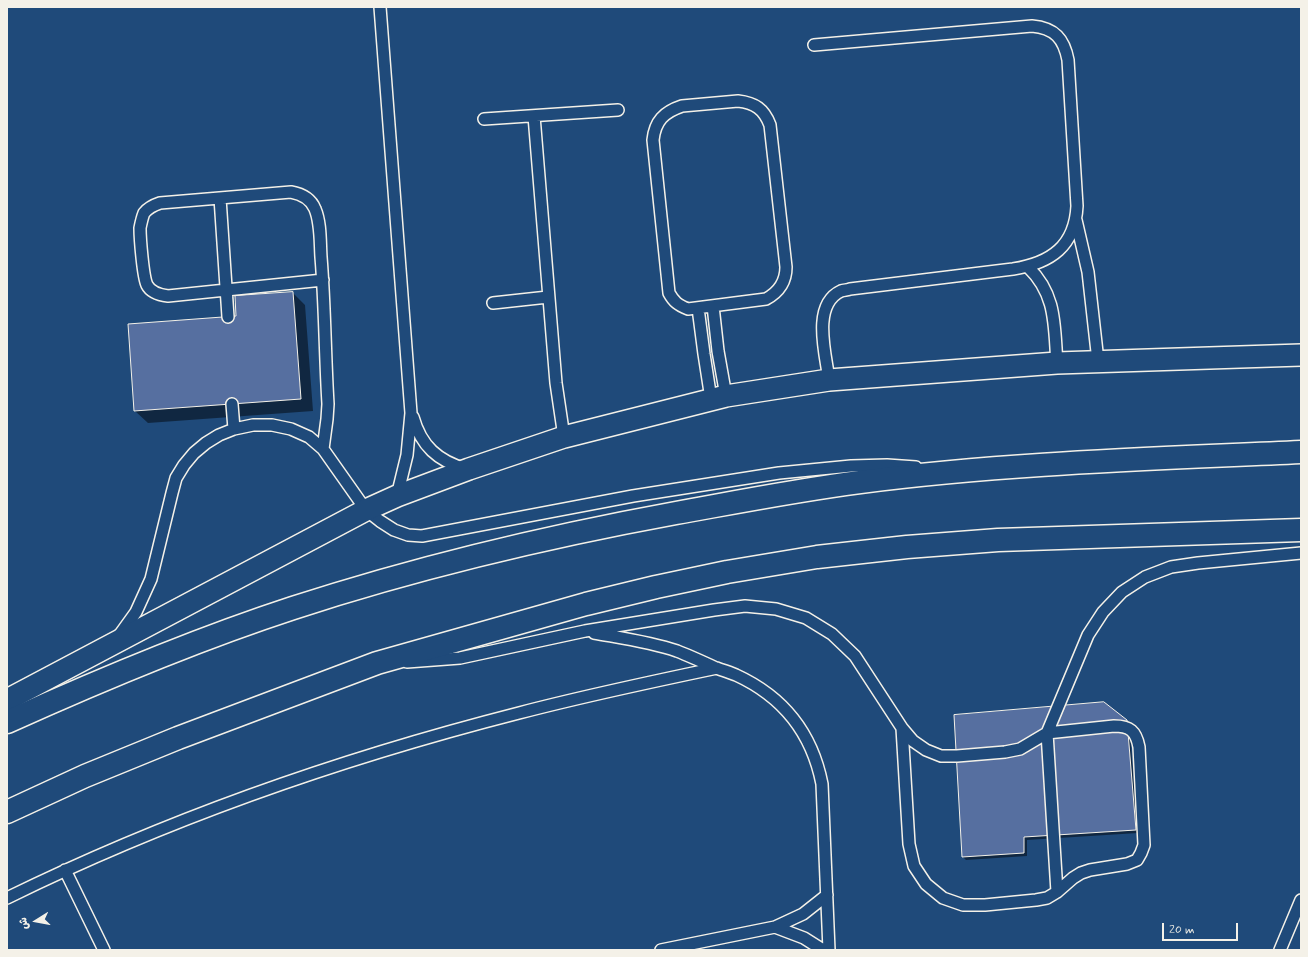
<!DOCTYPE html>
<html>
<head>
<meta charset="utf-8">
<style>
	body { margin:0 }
	#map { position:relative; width:1308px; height:957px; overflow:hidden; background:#1f4a7a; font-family:Mynerve,"Playpen Sans Arabic",sans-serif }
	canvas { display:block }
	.frame { position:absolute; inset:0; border:8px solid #f4f1e8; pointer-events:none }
	.north { position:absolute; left:16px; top:901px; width:40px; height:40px; -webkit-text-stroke:3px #1f4a7a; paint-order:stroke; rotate:259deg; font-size:11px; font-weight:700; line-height:16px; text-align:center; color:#f4f1e8 }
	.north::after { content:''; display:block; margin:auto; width:14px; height:18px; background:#f4f1e8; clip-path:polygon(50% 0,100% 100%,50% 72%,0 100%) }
	.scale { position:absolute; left:1162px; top:923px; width:76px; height:18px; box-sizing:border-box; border:2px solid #f4f1e8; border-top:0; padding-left:5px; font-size:12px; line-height:14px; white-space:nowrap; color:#f4f1e8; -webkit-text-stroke:3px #1f4a7a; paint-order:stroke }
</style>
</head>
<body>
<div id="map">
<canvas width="1308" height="957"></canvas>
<div class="frame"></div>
<div class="north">ش</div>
<div class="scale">20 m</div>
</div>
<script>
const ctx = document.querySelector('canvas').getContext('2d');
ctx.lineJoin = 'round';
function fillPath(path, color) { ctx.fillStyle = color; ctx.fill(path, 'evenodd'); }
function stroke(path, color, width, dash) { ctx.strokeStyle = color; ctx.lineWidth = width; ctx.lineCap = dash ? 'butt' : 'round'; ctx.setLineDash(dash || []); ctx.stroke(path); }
fillPath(new Path2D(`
	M293 293 305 305 313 411 148 423 135 411 129 325 237 317Z
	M1126 721 1129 724 1138 833 1027 840V856L966 860 963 857Z`), '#0007');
const building = new Path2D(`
	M293 292 301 399 134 411 128 324 236 316 235 296Z
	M1104 702 1127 720 1136 830 1024 837V853L962 857 954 715Z`);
fillPath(building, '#566fa0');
stroke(building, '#f4f1e8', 1);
const service = new Path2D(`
	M380 7 411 413 407 455 397 496
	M814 45 1032 26C1055 28 1064 39 1068 60L1077 206C1075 246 1051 263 1013 269L850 289C848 290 844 290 841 291 811 305 826 355 829 380
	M738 101C755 103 764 109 770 125L786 267C786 282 779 292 766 299L688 309C678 305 674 302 669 293L653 140C655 121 664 112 682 106Z
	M534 116 556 383 564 437
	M484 119 618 110
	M220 198 228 317
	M1076 220 1088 272 1098 361
	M1028 267C1057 295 1054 326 1057 363
	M323 280 168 296C160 295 151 293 147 285 143 277 140 238 140 228 141 223 142 218 144 213 148 208 154 205 160 203L291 192C302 194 311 199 315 209 321 223 320 242 321 257 325 306 325 355 328 404L327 419 323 449
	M493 303 548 297
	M713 306 718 351 726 396
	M698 308 704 354 711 399
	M232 404 234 429
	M413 417C421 446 438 461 466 469
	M594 633C621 638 650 642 677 651 690 656 703 662 716 668 722 670 729 672 736 675 784 697 812 733 822 784L829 950
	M118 637 136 612 151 579 172 493 176 478 184 465 194 453 206 443 219 435 234 429 253 425H272L291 429 309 437 323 449 366 510 380 521 394 530 408 535 422 536 633 496 779 473 851 466 887 465 916 467
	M407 662 460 658 585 631 714 610 745 606 776 609 806 618 832 634 855 656 902 728 909 844 914 866 926 884 943 898 963 905H985L1036 900 1047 898 1057 892 1073 878 1081 873 1090 870 1127 864 1137 860 1141 853 1144 845 1139 747C1136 731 1130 726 1114 726L1047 733 1057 892
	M902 728 913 741 926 750 941 756H957L1005 752 1020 749 1047 733 1088 635 1103 612 1122 592 1145 577 1171 567 1198 563 1301 553
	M65 870 104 950
	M7 898C170 818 343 758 519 713 584 696 650 682 717 668
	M775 927 804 938 823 950
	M661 950 775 927 803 914 827 895
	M1280 950 1301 900`);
const minor = new Path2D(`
	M7 700 366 510 397 496 469 469 564 437 726 396 829 380 1057 363 1301 355`);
const tertiary = new Path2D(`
	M7 722C100 680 195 640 293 608 419 567 545 537 676 513 737 502 798 490 860 482 1007 463 1154 459 1301 452
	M7 812 85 776 178 738 377 663 586 604 656 587 727 572 817 557 907 547 998 540 1301 530`);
stroke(service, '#f4f1e8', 14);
stroke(minor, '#f4f1e8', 24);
stroke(tertiary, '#f4f1e8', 25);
stroke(service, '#1f4a7a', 11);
stroke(minor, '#1f4a7a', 21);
stroke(tertiary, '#1f4a7a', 22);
</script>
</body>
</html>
